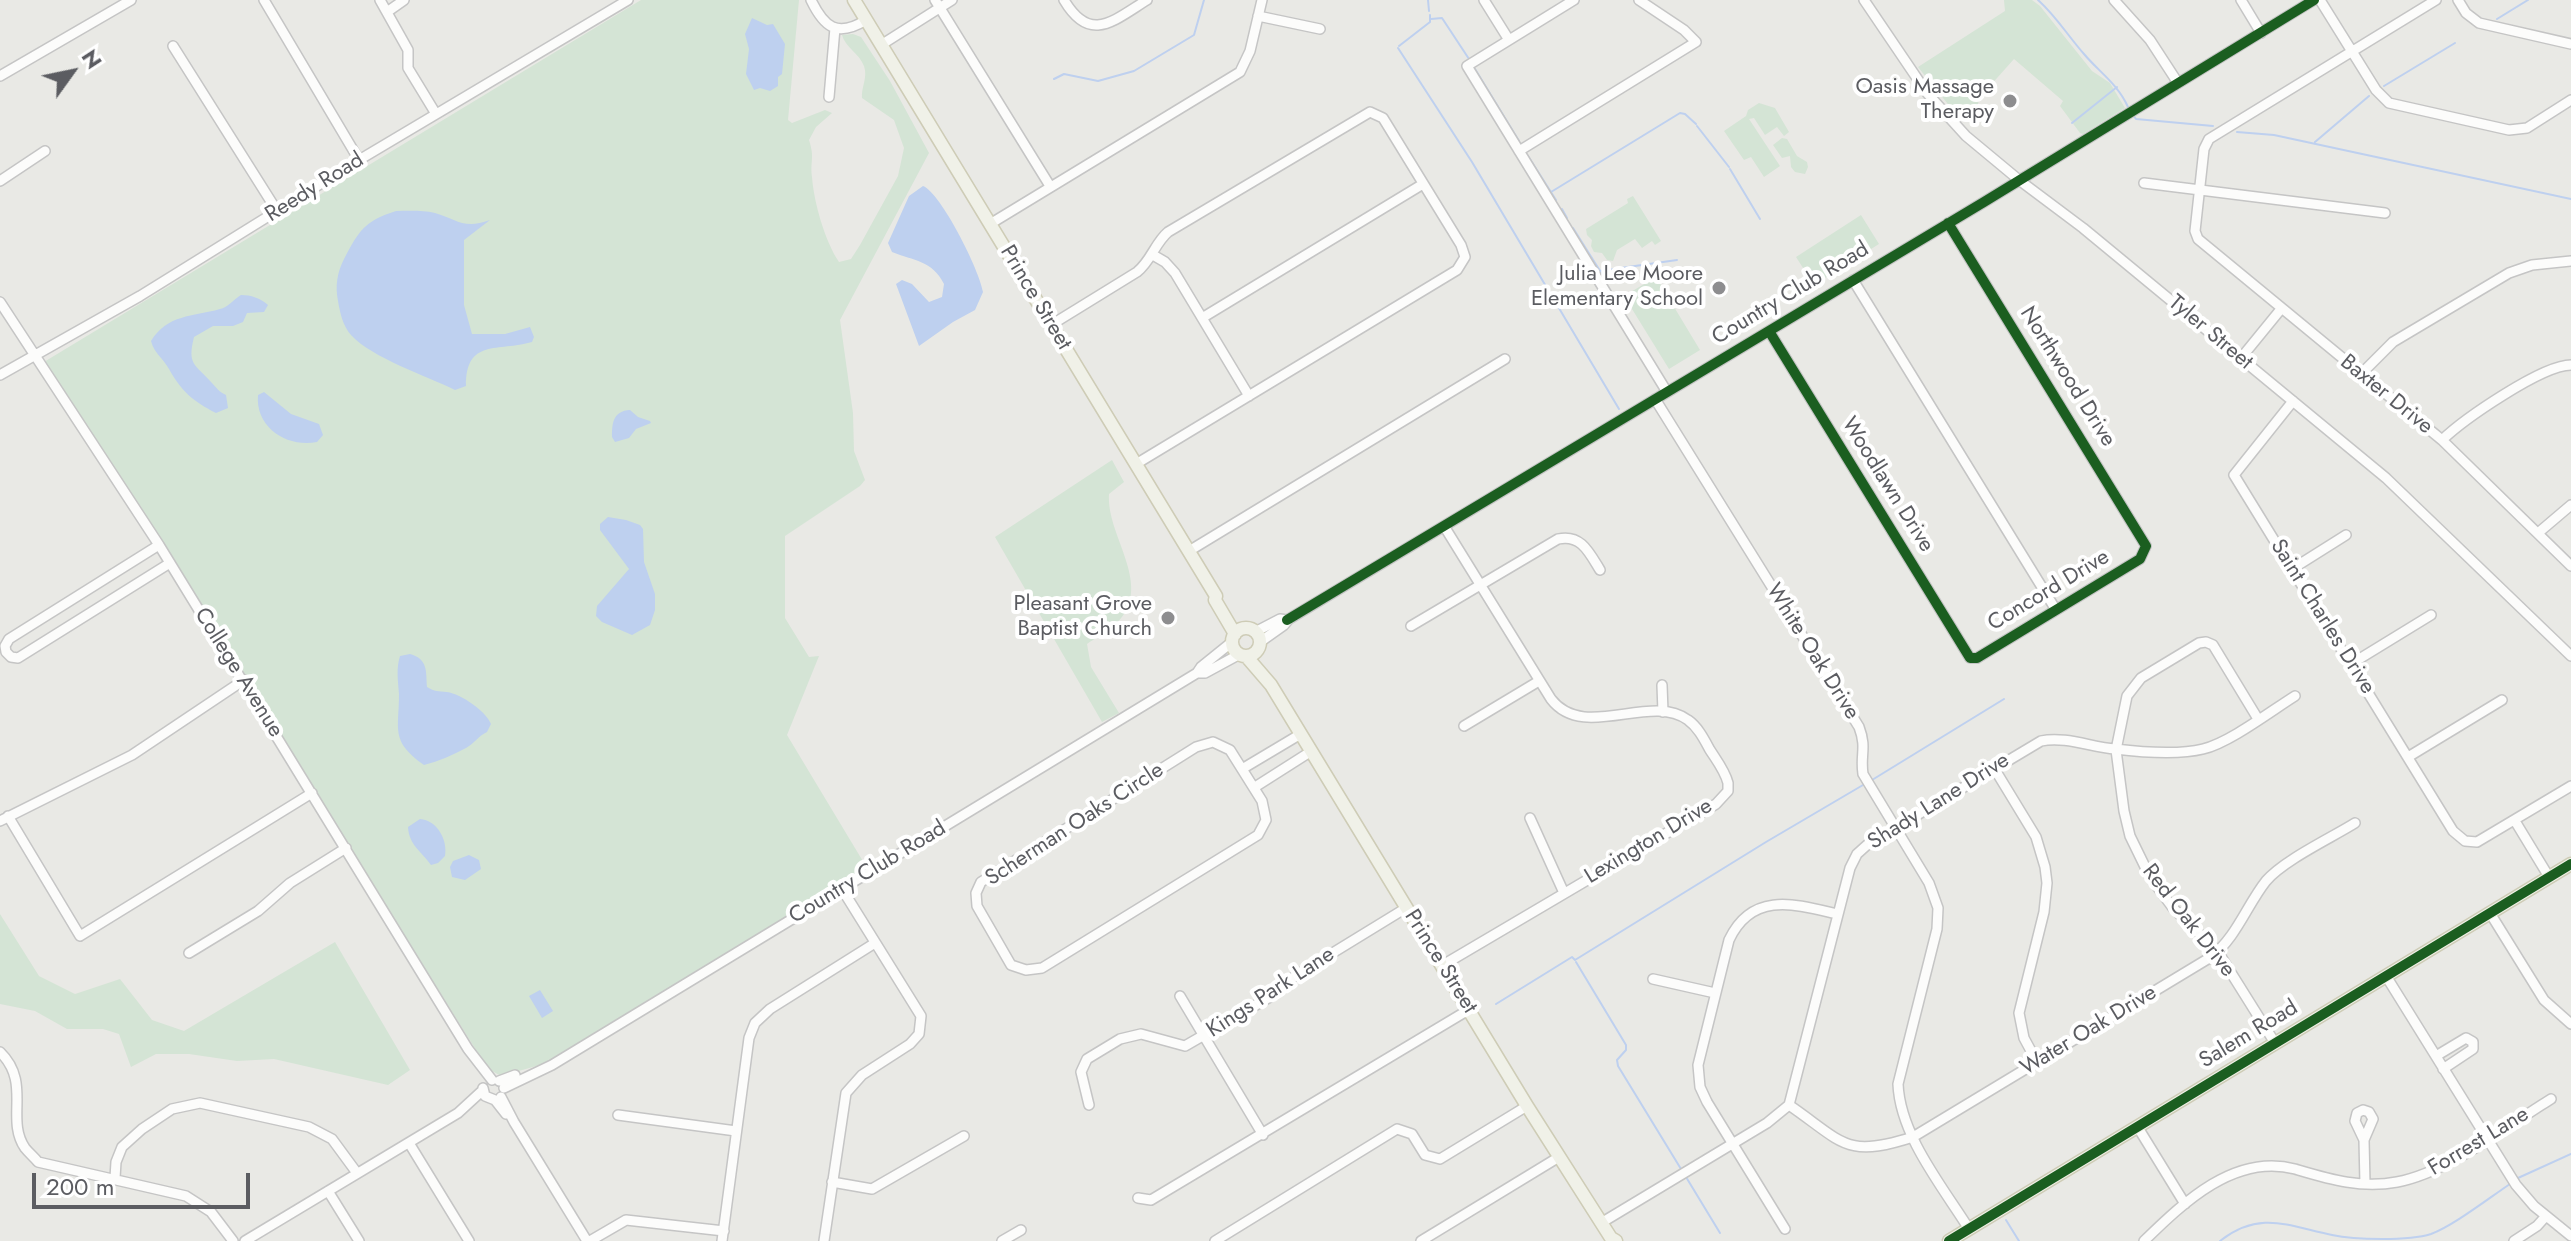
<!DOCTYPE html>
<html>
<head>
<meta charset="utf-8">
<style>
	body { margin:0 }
	#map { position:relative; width:2571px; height:1241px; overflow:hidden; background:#e9e9e5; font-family:Jost,sans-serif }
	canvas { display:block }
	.north { position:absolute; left:32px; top:32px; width:80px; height:80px; -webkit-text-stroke:6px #fff; paint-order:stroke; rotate:57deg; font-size:22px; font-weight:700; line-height:32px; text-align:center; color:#5b5c61 }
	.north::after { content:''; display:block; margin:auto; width:28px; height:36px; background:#5b5c61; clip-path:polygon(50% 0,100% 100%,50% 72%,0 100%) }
	.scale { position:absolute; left:32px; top:1173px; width:218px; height:36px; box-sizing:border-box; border:4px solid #5b5c61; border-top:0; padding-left:10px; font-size:24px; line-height:28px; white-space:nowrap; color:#5b5c61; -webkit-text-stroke:6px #fff; paint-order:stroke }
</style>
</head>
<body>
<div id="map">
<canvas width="2571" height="1241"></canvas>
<div class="north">N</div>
<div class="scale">200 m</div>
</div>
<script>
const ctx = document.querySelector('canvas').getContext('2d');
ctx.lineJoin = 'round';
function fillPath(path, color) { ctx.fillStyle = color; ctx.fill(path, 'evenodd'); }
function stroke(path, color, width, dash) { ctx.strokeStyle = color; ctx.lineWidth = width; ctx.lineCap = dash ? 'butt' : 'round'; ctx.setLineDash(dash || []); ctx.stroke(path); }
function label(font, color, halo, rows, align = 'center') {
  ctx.font = font + ' Jost,sans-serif'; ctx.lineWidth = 8; ctx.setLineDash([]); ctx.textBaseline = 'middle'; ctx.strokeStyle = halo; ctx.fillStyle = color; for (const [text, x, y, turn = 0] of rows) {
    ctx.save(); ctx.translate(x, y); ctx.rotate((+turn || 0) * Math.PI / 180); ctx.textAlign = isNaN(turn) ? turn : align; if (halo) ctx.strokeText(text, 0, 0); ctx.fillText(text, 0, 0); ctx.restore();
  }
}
fillPath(new Path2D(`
	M641 0H799L788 120 792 123 825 110 832 113 816 127 809 140C815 159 810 160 812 177 814 203 825 241 839 262L851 259 860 245 898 176 904 148 894 120 862 98C861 87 868 78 864 66 859 53 845 47 842 35L853 34 861 37 890 81 929 153 840 320 853 413 854 451 865 480 860 486 785 536V618L809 657 819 656 787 735 867 868 547 1063 501 1076 492 1071 481 1058 44 362Z
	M2004 0H2032L2040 6 2092 71 2110 83 2125 108 2083 134 2080 133 2060 106 2063 101 2014 59 1981 96 1975 111 1966 120 1960 119 1918 67 2005 11Z
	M1759 103 1775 108 1789 132 1784 136 1777 127 1765 135 1754 118 1749 119 1780 166 1764 177 1751 157 1744 160 1724 131 1746 116 1748 110Z
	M1782 138 1787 139 1797 156 1807 162 1808 167 1805 174 1795 172 1791 167 1790 156 1782 158 1773 145Z
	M1633 196 1661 241 1655 245 1652 241 1642 248 1635 239 1617 250 1613 261 1607 260 1602 253 1594 252 1591 246 1592 240 1587 235 1586 229 1628 203 1627 199Z
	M1861 215 1879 244 1814 285 1796 257Z
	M1656 277 1700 350 1669 369 1624 296Z
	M1112 460 1124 482 1109 494C1106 538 1157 587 1114 626 1106 633 1095 638 1087 644L1091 667 1119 713 1102 722 995 537Z
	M0 914 39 976 75 994 120 979 152 1020 184 1031 335 942 410 1070 388 1085 274 1059 237 1061 189 1054H156L131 1067 119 1034 103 1029H67L35 1011 0 1004Z`), '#d4e4d5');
fillPath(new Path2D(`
	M752 18 767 25 773 24 785 44 782 74 778 77V86L770 91 760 88 754 90 746 74 749 49 745 34Z
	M923 186C941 193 980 271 983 292L975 310 953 322 919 346 896 284 902 280 912 284 929 302 942 297 944 284C932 260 914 261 892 252L888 243 909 196Z
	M396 211C409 211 422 210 435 213 456 219 464 230 490 220L464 240V305L472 334H505L530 327 534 337 532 342C498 352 466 338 466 386L455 390C427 376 372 358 351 335 343 326 340 313 338 301 335 286 337 273 344 259 359 231 364 221 396 211Z
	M241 295C251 295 260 298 268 305L264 312 247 313 243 322 233 326H213L194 337C187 365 195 364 211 382 217 388 219 392 226 395L228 408 216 413C194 402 181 391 169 369 163 358 154 353 151 341 168 314 192 317 220 309 227 308 234 299 241 295Z
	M264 392 291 414 319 424 323 435 317 442C288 448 255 428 258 395Z
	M630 410 638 417 650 421 651 423 636 429 629 438 615 442 612 437C612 423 613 411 630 410Z
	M608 517 626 520 640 525 643 529 644 562 655 594V610L650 625 632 635 602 622 596 616 597 606 629 569 600 530V524Z
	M410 654C428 659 426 671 427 687 435 692 438 691 447 692 461 694 486 711 491 724L487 732C478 736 475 743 466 748 453 755 439 761 424 765 390 741 399 730 399 694 398 680 396 669 400 656Z
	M420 819C437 820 448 840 445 856L438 863 431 865C421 851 409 845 408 827Z
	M469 855 479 860 481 869 465 880 452 877 450 867 453 861Z
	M540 990 553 1011 542 1018 529 996Z`), '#bed0ef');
stroke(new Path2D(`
	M1428 0 1429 11
	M2038 0C2056 16 2068 36 2084 54 2099 72 2118 84 2128 107
	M1431 19 1442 18 1469 59
	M2497 19 2528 0
	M1399 46 1430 22V15
	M1398 48 1472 162 1619 409
	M1475 69 1519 141
	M1054 79 1064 74 1098 81 1134 71 1194 35 1204 0
	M2384 86 2455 43
	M2133 115 2136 119 2213 126
	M2072 123 2117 87
	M1697 126 1729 167
	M2237 132 2274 135 2571 199
	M2315 142 2369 96
	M1528 156 1556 200
	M1730 169 1760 219
	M1551 192 1680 113 1685 114 1696 124
	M1562 209 1567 218
	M1573 228 1602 274
	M1600 271 1677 260
	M1872 780 2004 699
	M1576 962 1626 1045V1050L1617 1060 1618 1066 1681 1169
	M1496 1004 1572 957 1575 960 1766 842 1863 785
	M1686 1177 1720 1233
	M2518 1178 2571 1154
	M2006 1220 2019 1241
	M2220 1241C2260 1210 2288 1226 2332 1235 2355 1240 2409 1241 2431 1234 2453 1226 2489 1198 2510 1184`), '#bed0ef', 2);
const minor = new Path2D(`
	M264 0 359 160
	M380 0 408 50V68L436 114
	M811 0C824 27 837 38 866 20
	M935 0 1050 186
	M1064 0C1090 44 1113 21 1147 0
	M1484 0 1509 40
	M1574 0 1467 66 1667 392
	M1864 0 1927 93 1966 136 2019 180 2083 228 2386 478 2571 656
	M2114 0 2150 40 2178 83
	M2241 0 2261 33
	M2320 0 2376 90 2389 103 2509 130 2527 128 2571 100
	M2436 0 2209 139 2204 149 2195 231 2198 239 2442 440 2571 566
	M2458 0 2466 13 2479 23 2571 44
	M387 12 404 0
	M1258 16 1320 29
	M881 45 952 0
	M173 46 277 211
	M0 76 131 0
	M829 97 835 28
	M1519 151 1696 42 1684 30 1639 0
	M0 181 45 151
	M2144 183 2385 213
	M990 224 1240 72 1250 51 1262 0
	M1153 255 1165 262 1175 273 1249 396
	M1853 280 2056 610
	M0 302 159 545 468 1049 492 1080
	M1202 318 1423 184
	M1051 325 1137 272C1151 261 1155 243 1168 232L1370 112 1383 118 1461 245 1465 257 1457 270 1136 464
	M1769 331 1970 658H1977L2140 559 2146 546 1948 223
	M2241 358 2281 309
	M2361 374 2393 342 2509 273 2532 265 2571 261
	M0 375 140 296 359 160 628 0
	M1655 399 1859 727C1867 748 1860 755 1863 774L1929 883 1938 908 1937 929 1898 1084C1900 1135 1942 1186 1969 1229
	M2293 401 2234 475 2453 831 2465 841 2477 842 2571 786
	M2442 440C2464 419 2542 365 2571 365
	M2538 533 2571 505
	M1189 551 1505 359
	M2292 569 2346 535
	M1411 626 1558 539C1581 534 1589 552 1600 570
	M1255 632 1280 619 1287 620
	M1260 642 1284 625 1289 619 1984 202 2314 0
	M6 652 11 657 18 658 170 563
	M6 652 5 646 9 639 159 545
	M2351 664 2431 615
	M1197 673H1205L1240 654
	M1662 685 1663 712
	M2258 719 2213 645 2206 642 2199 643 2141 678 2127 696 2116 750 2124 811 2130 836 2150 877 2173 908 2218 952 2275 1043
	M1464 726 1539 681
	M1213 742 1230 750 1262 801 1266 820 1258 835 1042 968 1026 970 1011 965 977 906 976 893 981 882 1196 747Z
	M2408 757 2502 700
	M1994 768 2036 837 2045 867 2047 883 2044 912 2019 1013 2024 1038 2037 1062
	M1242 769 1299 735
	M1255 787 1310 752
	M8 816 80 936 312 793
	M1530 818 1564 893
	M0 821 132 755 244 680
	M2515 821 2549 877
	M2490 913 2544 1000 2571 1024
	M189 953 258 911 290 883 346 848
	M1443 965 1716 804 1728 791V783C1725 771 1717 761 1710 750 1704 739 1698 727 1688 720 1650 692 1584 742 1551 699L1444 526
	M2386 976 2516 1185 2534 1206 2571 1236
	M1653 979 1715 993
	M1180 996 1263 1135
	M0 1052C32 1083 5 1119 25 1148 29 1153 34 1157 38 1162L186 1196 211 1212 233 1241
	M2436 1056 2466 1038 2473 1042V1049L2443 1069
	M499 1081 515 1075
	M483 1088 485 1096 495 1100 506 1114
	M504 1088 552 1065 1197 673 1201 667 1232 642
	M501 1097 514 1122 587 1241
	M1089 1105 1081 1072 1087 1059 1120 1039 1141 1034 1185 1046 1275 994 1295 976 1406 908
	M1789 1105C1843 1142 1845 1159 1913 1137L2211 957C2236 938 2247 905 2266 881 2284 860 2331 838 2355 823
	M618 1115 736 1131
	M2137 1126 2185 1204
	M2364 1140 2355 1121 2357 1113 2363 1110 2369 1112 2373 1119 2364 1140 2365 1184
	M409 1143 469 1241
	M115 1178 116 1162 122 1147 142 1129 172 1109 200 1103 309 1127 332 1139 357 1173
	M832 1182 872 1189 964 1136
	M328 1191 359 1241
	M1138 1198 1151 1200 1470 1009
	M1601 1223 1767 1123 1789 1105 1850 868 1857 854 1867 845 2041 741C2065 736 2091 747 2115 749 2140 752 2179 755 2203 749 2229 743 2271 711 2295 696
	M1785 1229 1707 1102 1700 1087 1698 1065 1729 940C1752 891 1795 904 1837 914
	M245 1241 458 1113 483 1090
	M590 1241 626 1220 724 1231
	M722 1241 749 1038 755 1023 770 1009 875 943
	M824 1241 846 1093 862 1075 910 1044 919 1034 921 1016 842 889
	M1002 1241 1021 1230
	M1215 1241 1397 1129 1412 1134 1425 1155 1440 1159 1527 1106
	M1421 1241 1559 1157
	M2144 1241C2184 1202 2235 1153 2295 1169 2329 1179 2361 1189 2397 1182 2447 1173 2507 1126 2551 1099
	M2514 1241 2537 1226 2546 1216`);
const major = new Path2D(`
	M854 0 1216 596 1215 600 1235 634
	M1232 642a14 14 0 1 1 28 0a14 14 0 1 1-28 0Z
	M1246 656 1271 685 1527 1106 1611 1238 1616 1241
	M1949 1241 2571 864`);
stroke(minor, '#c5c5c5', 12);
stroke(major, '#ceccb6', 15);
stroke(minor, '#fcfcfb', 9);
stroke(major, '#f0f1e8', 12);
stroke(new Path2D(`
	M1769 331 1970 658H1977L2140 559 2146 546 1948 223
	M1287 620 1984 202 2314 0
	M1949 1241 2571 864`), '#1b5e20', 10);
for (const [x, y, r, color] of [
	[2010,101,8,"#8d8d8f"],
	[1719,288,8,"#8d8d8f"],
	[1168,618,8,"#8d8d8f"]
]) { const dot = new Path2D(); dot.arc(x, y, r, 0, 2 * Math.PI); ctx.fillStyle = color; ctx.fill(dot); stroke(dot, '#fff', 3); }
label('22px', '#5b5c61', '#fff', [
	["Oasis Massage",1994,88],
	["Therapy",1994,113],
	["Julia Lee Moore",1703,275],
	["Elementary School",1703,300],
	["Pleasant Grove",1152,605],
	["Baptist Church",1152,630]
], 'right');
label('22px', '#5b5c61', '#fff', [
	["Reedy Road",315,188,-32],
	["Country Club Road",1791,294,-31],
	["Prince Street",1035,298,59],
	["Tyler Street",2210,333,40],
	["Northwood Drive",2067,377,58],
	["Baxter Drive",2386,395,39],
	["Woodlawn Drive",1887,485,58],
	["Concord Drive",2049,591,-31],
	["Saint Charles Drive",2322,617,58],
	["White Oak Drive",1812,652,58],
	["College Avenue",238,673,58],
	["Shady Lane Drive",1939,802,-32],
	["Scherman Oaks Circle",1075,825,-33],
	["Lexington Drive",1649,842,-31],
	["Country Club Road",868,873,-31],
	["Red Oak Drive",2188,921,52],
	["Prince Street",1440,962,58],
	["Kings Park Lane",1271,993,-33],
	["Water Oak Drive",2089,1031,-31],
	["Salem Road",2249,1035,-31],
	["Forrest Lane",2479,1142,-31]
]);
</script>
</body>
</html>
